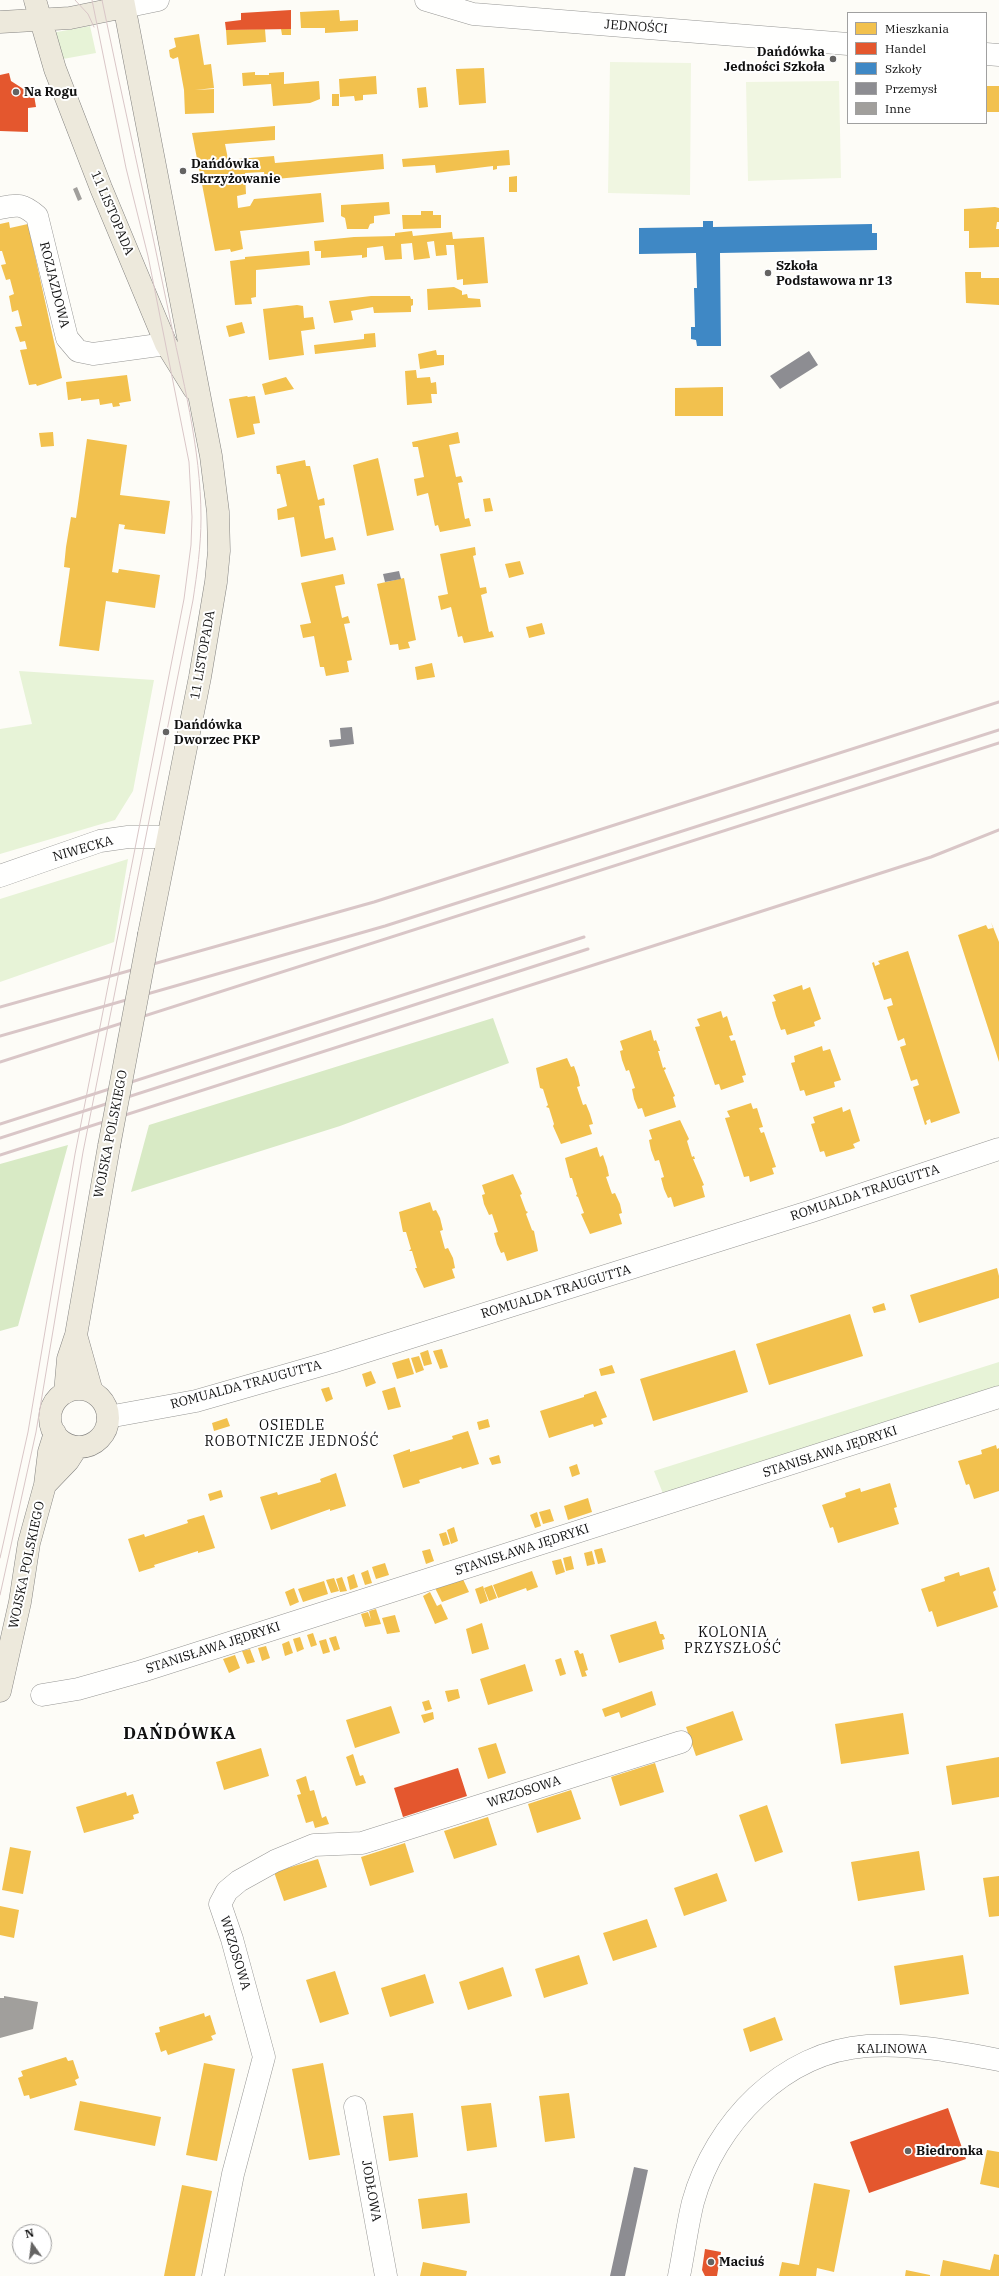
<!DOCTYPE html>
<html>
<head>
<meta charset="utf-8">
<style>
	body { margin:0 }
	#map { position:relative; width:999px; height:2276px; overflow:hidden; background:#fdfcf7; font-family:"IBM Plex Serif",serif }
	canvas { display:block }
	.legend { position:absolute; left:847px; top:12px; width:140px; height:112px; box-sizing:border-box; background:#fff; border:1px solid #a0a0a0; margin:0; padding:5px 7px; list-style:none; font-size:12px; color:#111 }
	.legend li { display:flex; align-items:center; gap:8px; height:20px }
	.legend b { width:20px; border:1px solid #a0a0a0 }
	.north { position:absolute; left:12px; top:2224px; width:40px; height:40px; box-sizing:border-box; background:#fff; border:1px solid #a0a0a0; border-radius:50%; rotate:346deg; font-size:11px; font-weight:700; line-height:16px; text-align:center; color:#111 }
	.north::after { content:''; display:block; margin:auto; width:14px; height:18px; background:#646362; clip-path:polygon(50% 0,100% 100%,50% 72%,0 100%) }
</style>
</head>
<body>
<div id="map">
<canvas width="999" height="2276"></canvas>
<ul class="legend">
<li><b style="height:11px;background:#f2c14e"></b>Mieszkania</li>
<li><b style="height:11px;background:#e4572e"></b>Handel</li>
<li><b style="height:11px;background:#3f88c5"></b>Szkoły</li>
<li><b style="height:11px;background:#8d8d92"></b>Przemysł</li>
<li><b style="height:11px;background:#a19f9c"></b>Inne</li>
</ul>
<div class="north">N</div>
</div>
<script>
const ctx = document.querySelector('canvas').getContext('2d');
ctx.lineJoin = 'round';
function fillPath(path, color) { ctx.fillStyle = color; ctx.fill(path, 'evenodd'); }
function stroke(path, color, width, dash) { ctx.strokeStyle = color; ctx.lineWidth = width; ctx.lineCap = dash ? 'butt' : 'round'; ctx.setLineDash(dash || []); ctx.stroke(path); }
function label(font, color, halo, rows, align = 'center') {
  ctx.font = font + ' "IBM Plex Serif",serif'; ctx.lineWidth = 4; ctx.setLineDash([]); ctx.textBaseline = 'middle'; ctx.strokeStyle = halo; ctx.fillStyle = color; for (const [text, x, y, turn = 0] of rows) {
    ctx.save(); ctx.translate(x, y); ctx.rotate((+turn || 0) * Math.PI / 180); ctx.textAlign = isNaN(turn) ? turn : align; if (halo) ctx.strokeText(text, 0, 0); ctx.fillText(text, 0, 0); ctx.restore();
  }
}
fillPath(new Path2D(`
	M90 26 96 53 63 59 54 34 57 32Z
	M19 671 154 680 133 791 115 820 0 854V729L32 724Z
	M128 859 114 942 0 982V899Z
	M999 1362V1391L664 1496 654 1471Z`), '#e7f3d7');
fillPath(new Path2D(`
	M493 1018 509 1063 340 1126 131 1192 149 1125Z
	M68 1145 18 1326 0 1331V1164Z`), '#d8eac5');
fillPath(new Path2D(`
	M610 62 691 63 690 195 608 193Z
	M839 81 841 178 748 181 746 82Z`), '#f0f6e1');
fillPath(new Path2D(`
	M339 10 340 21 358 20V31L325 33V28H301L300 12Z
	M265 29 266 42 227 45 226 30Z
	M281 29H291V35H282Z
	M199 34 204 65 211 64 214 88 195 90 214 89V113L185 114 184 90 178 57 173 59 170 57 169 50 176 47 174 38Z
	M484 68 486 103 459 105 456 69Z
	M255 72V75H269V73L284 72V84L319 81 320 99 310 103 273 106 271 84 243 86 242 73Z
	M376 76 377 94 363 95V100L355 101 354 96 340 97 339 79Z
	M986 86H999V112H986Z
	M426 87 428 107 419 108 417 88Z
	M332 94H339V106H332Z
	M275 126V140L225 144 229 164 239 163 238 159 274 156 275 163 383 154 384 169 265 180 264 172 245 173 246 194 237 196 238 208 250 206 254 199 321 193 324 222 240 231 243 249 231 252 230 249 215 251 192 133Z
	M509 150 510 165 497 166V169L493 170V166L436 173 435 165 403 167 402 159Z
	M517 176V192H509V177Z
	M389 202 390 214 374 216V223L370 224 368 229H347L345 218 341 216V205Z
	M995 207 999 208V222H997L996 229H999V247L969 248V231H964V209Z
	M421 211H433V215H441V228L403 229 402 215H421Z
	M9 222 10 228 28 224 62 378 37 386 36 384 29 385 20 350 27 349 25 341 20 342 15 327 22 326 18 310 12 312 9 296 14 294 10 279 6 280 1 265 6 264 2 251H0V224Z
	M412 231 413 236 452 232 453 239 484 237 488 283 463 285V279L457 280 454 245H446L447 255 436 256 434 241 427 242 430 258 414 260 412 243 401 244 402 259 385 260 383 246 367 248V257L362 258V255L321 258V251H315L314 241 354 237 395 236V233Z
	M309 251 310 265 256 270V297L251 298 252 304 235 305 230 261 245 259V257Z
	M965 272H981V278H999V305L966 303Z
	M454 287 462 291V295L467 294 468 298 480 299 481 307 428 310 427 289Z
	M371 296H410L411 299H413V305L411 306V312L374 313 373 307 351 311 353 320 334 323 329 301Z
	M297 305 303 306 304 318 313 317 315 329 301 331 304 355 269 360 263 309Z
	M242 322 245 333 229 337 226 326Z
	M375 333 376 347 315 354 314 345 364 339V334Z
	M436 350 437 355H444V365L420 369 418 354Z
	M416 370 417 378 430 377 431 383 436 382 437 394H431L432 403 407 405 405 371Z
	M127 375 131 401 119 403 120 406 113 407 112 403 100 405 99 399 81 401V398L68 400 66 382Z
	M286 377 294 389 265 395 262 384Z
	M723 387V416H675V388Z
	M247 396 248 397 255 396 260 423 253 424 255 434 237 438 229 399Z
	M53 432 54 446 41 447 39 433Z
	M458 432 460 443 449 445 456 477 461 476 463 482 458 483 465 519 469 518 471 526 440 532 438 525 435 526 428 493 417 496 414 479 424 477 418 447H413L412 442Z
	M87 439 127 445 120 495 170 501 165 534 124 529 125 525 119 524 112 572 118 573 119 569 160 575 155 608 106 601 99 651 59 646 70 568 64 567 66 547 71 517 76 518Z
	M378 458 394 530 367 536 353 465Z
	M305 460 306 466H310L318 500 324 498 325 505 319 506 325 539 333 537 336 550 301 557 294 517 278 520 277 509 287 506 280 474H277L276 466Z
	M490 498 493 511 485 512 483 499Z
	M475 547 476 555 473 556 480 588 486 587 487 593 481 595 489 632 492 631 494 637 464 643 462 636 458 637 451 607 441 610 438 596 448 594 440 554Z
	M520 561 524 574 509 578 505 564Z
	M343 574 345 584 335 586 342 618 348 616 350 623 344 624 352 660 347 661 349 672 326 676 324 667H320L314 636 303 638 300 625 311 623 301 583Z
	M404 578 416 640 408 642 410 648 399 650 398 644 390 645 377 584Z
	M542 623 545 634 529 638 526 627Z
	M432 663 435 677 417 680 415 667Z
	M991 922 999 942V1062L958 935 986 925 988 929 993 928Z
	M908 951 960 1113 931 1123 930 1119 926 1121 927 1124 925 1125 913 1087 919 1085 917 1079 911 1081 900 1047 906 1045 904 1038 898 1041 887 1007 893 1005 891 998 884 1000 872 963 874 962 875 966 880 964 878 961Z
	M802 985 803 990 810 987 821 1019 814 1022 815 1026 787 1035 785 1029 781 1030 776 1016 772 1002 776 1001 773 995Z
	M721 1011 723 1018 727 1016 733 1035 729 1036 731 1041 735 1040 746 1075 742 1076 744 1082 721 1090 719 1084 715 1085 695 1027 700 1026 697 1019Z
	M651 1030 654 1041 656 1040 660 1051H658L663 1068 665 1067 666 1069 664 1070 675 1096 673 1097 676 1107 645 1117 642 1108 638 1109 634 1099 632 1089 635 1088 629 1070 626 1071 622 1060 620 1051 623 1050 620 1041Z
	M822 1046 823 1051 830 1049 841 1080 834 1082 835 1087 806 1096 804 1090 800 1091 791 1063 795 1062 794 1056Z
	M567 1058 571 1067 574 1066 578 1077 580 1086 577 1087 583 1105 586 1104 590 1114 593 1124 589 1125 592 1134 561 1144 553 1126 554 1124 549 1108 546 1107 548 1105 543 1089 540 1088 536 1068Z
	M751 1103 753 1109 757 1108 763 1127 759 1128 761 1133 764 1132 776 1167 772 1168 774 1174 750 1182 749 1176 744 1177 725 1118 730 1117 727 1111Z
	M842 1107 843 1112 850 1109 860 1141 853 1144 855 1148 826 1157 824 1151 820 1152 811 1124 815 1123 813 1117Z
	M680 1120 689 1139 687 1141 692 1157 694 1156 695 1159H693L704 1185 702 1186 705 1197 674 1207 671 1197 668 1198 664 1189 661 1178 664 1177 659 1160 655 1161 651 1150 649 1140 652 1139 649 1130Z
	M597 1147 600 1157 603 1155 607 1167 609 1176 606 1177 612 1194 615 1193 620 1204 622 1213 619 1214 622 1224 590 1234 581 1214 584 1213 578 1197 576 1196 577 1194 572 1178H570L565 1158Z
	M513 1174 522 1194 520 1195 526 1211 528 1212 526 1214 532 1230 534 1231 538 1251 507 1261 504 1252 501 1253 497 1244 494 1233 498 1232 492 1214 489 1215 484 1204 482 1195 485 1194 482 1185Z
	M430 1202 433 1211 436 1210 440 1218 443 1230 440 1231 445 1249 448 1248 453 1258 455 1268 452 1269 455 1278 424 1288 415 1268H417L412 1251H409L411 1249 406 1232H403L399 1212Z
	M997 1268 999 1276V1298L919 1323 910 1295Z
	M884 1303 886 1310 874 1313 872 1307Z
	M850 1314 863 1356 769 1385 756 1344Z
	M442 1349 448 1367 440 1369 433 1351Z
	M428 1350 432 1364 424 1366 420 1353Z
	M735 1350 748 1392 653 1421 640 1379Z
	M419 1356 424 1370 416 1373 411 1358Z
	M409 1358 414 1374 397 1379 392 1363Z
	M612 1365 615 1373 601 1376 599 1369Z
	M371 1371 376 1383 366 1387 362 1374Z
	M329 1387 333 1399 326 1402 321 1389Z
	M395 1387 401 1407 388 1410 382 1391Z
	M596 1391 607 1417 601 1419 603 1424 594 1427 593 1424 549 1438 540 1411 584 1397V1395Z
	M227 1418 230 1426 214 1431 212 1423Z
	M488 1419 490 1427 479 1430 477 1422Z
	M468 1431 479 1464 462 1469 461 1467 419 1480 420 1483 403 1488 393 1455 410 1449V1452L453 1439 452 1436Z
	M996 1445 997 1449 999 1448V1491L974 1499 969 1484 966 1485 958 1461 982 1454 981 1450Z
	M499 1455 501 1463 492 1465 489 1458Z
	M577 1464 580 1474 572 1477 569 1467Z
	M336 1473 346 1506 330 1511V1509L271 1530 260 1497 277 1492 278 1495 321 1482 320 1479Z
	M890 1483 897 1507 894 1508 899 1524 838 1543 833 1527 830 1528 822 1505 846 1497 845 1493 860 1488 861 1492Z
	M221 1490 223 1497 210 1501 208 1494Z
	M588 1498 592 1512 568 1520 564 1506Z
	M550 1509 554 1521 543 1524 539 1512Z
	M537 1512 541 1526 535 1528 530 1515Z
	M204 1515 215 1548 198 1553V1551L154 1565 155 1567 139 1572 128 1539 144 1534 145 1537 188 1523 187 1520Z
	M454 1527 458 1541 451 1544 447 1530Z
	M446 1532 450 1544 443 1546 439 1534Z
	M602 1548 606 1562 598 1564 594 1550Z
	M430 1549 434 1561 426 1564 422 1551Z
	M592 1551 595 1564 587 1566 584 1553Z
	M571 1556 574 1569 566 1571 563 1558Z
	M561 1559 565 1572 556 1575 552 1561Z
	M385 1563 389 1575 376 1579 372 1567Z
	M989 1567 996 1590 993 1592 998 1607 937 1627 932 1611 929 1612 921 1589 945 1581 944 1577 959 1572 960 1576Z
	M368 1570 372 1583 365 1585 361 1573Z
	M532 1571 538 1587 527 1591 526 1588 498 1598 493 1585Z
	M354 1574 358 1587 350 1590 347 1577Z
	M342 1577 347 1591 340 1592 336 1579Z
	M462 1577 469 1592 442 1602 435 1588Z
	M334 1578 339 1591 331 1593 326 1580Z
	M324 1581 328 1594 303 1602 298 1589Z
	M492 1585 497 1598 489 1601 484 1588Z
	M483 1586 488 1601 480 1604 475 1589Z
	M294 1588 299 1602 290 1606 285 1592Z
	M430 1592 437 1606 441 1604 448 1619 435 1624 423 1596Z
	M376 1609 381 1624 365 1627 361 1614 368 1612 371 1620 369 1611Z
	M395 1615 400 1632 387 1634 382 1618Z
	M656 1621 660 1634H663L665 1639 662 1640 664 1649 619 1663 610 1635Z
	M482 1623 489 1649 472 1654 466 1629Z
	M313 1633 317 1645 311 1647 307 1635Z
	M336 1636 340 1649 334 1651 329 1638Z
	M300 1637 304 1649 297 1652 293 1639Z
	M326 1639 330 1652 323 1654 319 1641Z
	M289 1641 293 1653 285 1656 282 1644Z
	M266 1646 270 1658 262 1661 258 1648Z
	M250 1649 255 1662 247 1664 242 1651Z
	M578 1650 580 1654 583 1653 588 1670 585 1671 587 1676 582 1677 574 1651Z
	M235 1655 240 1668 229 1673 223 1659Z
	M561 1658 566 1674 560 1676 555 1660Z
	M525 1664 533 1691 488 1705 480 1679Z
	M458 1689 460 1698 448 1702 445 1691Z
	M652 1691 656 1705 621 1718 619 1712 605 1717 602 1709Z
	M429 1700 432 1709 425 1711 422 1702Z
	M391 1706 400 1733 355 1748 346 1720Z
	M733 1711 743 1740 696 1756 686 1727Z
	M433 1712 434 1719 424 1723 421 1715Z
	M903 1713 909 1754 841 1764 835 1724Z
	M496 1743 506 1773 488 1779 478 1748Z
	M261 1748 269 1776 224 1790 216 1762Z
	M353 1754 360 1776 363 1775 366 1783 356 1786 346 1757Z
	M999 1757V1797L952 1805 946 1766Z
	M655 1763 664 1792 620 1806 611 1777Z
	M306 1776 310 1791 314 1790 322 1818 326 1816 329 1824 315 1828 313 1821 306 1823 297 1795 301 1794 296 1780Z
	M571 1790 581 1819 537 1833 528 1804Z
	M126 1792 127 1796 133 1794 139 1813 133 1815 134 1819 84 1833 76 1807Z
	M767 1805 783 1852 755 1862 739 1815Z
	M488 1817 497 1845 454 1859 444 1831Z
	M405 1843 414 1872 370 1886 361 1857Z
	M10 1847 31 1851 23 1894 2 1890Z
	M919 1851 925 1890 858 1901 851 1862Z
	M318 1859 327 1887 284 1901 274 1872Z
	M717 1873 727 1901 684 1916 674 1888Z
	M999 1876V1916L989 1917 983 1878Z
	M0 1906 19 1910 14 1938 0 1935Z
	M647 1919 657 1947 613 1961 603 1933Z
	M579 1955 588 1984 544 1998 535 1969Z
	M963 1955 969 1994 900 2005 894 1966Z
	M503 1967 512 1996 468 2010 459 1982Z
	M335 1971 349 2014 320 2023 306 1980Z
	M425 1974 434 2003 390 2017 381 1988Z
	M204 2013 205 2017 210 2015 216 2034 211 2036 213 2040 168 2055 166 2050 161 2052 155 2033 160 2032 159 2027Z
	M775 2017 783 2040 750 2052 743 2029Z
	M66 2057 68 2061 73 2060 79 2078 75 2080 77 2085 30 2099 29 2095 24 2096 18 2078 23 2076 21 2071Z
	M204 2063 235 2069 217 2161 186 2155Z
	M323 2063 340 2155 309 2160 292 2069Z
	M569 2093 575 2138 545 2142 539 2096Z
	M80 2101 161 2117 155 2146 74 2130Z
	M491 2103 497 2147 467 2151 461 2106Z
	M413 2113 418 2157 389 2161 383 2116Z
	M987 2150 999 2152V2188L980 2184Z
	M814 2183 850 2190 834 2272 817 2268 816 2276H779L782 2262 799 2265Z
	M182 2185 212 2191 195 2276H164Z
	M467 2193 470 2223 422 2229 418 2199Z
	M994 2254 999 2255V2276H940L943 2260 990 2270Z
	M423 2262 467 2271 466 2276H420Z
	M906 2270 930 2275V2276H905Z`), '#f2c14e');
fillPath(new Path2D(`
	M291 10V29L226 30 225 22 241 20V13Z
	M9 73 11 81 25 90 33 89 36 107 28 108V132L0 131V75Z
	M458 1768 467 1796 403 1817 394 1788Z
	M948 2108 966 2159 869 2193 850 2142Z
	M705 2249 721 2252 717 2276H705L702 2270Z`), '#e4572e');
fillPath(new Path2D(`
	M703 221H713V227L872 224V233H877V250L720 253 721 346H697L696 340 691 339V327H695L694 288H697L696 253 639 254V228L703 227Z`), '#3f88c5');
fillPath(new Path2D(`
	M809 351 818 365 780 389 770 376Z
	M399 571 401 579 385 582 383 574Z
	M352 727 354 744 330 747 329 740 341 739 340 728Z
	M634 2167 648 2170 625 2276H610Z`), '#8d8d92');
fillPath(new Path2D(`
	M77 187 82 199 78 201 73 189Z
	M4 1996 38 2002 33 2029 0 2038V1998H4Z`), '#a19f9c');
const minor = new Path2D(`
	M426 0 473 14 848 44
	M124 7 158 0
	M986 54 999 55
	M0 208C18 204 23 204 37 216L67 338 78 351 93 354 166 344
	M0 876 100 841 128 837H168
	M108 1417 196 1401 332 1362 812 1211 999 1149
	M42 1695 78 1689 142 1671 999 1397
	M355 2107 386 2276
	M213 2276 233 2174 264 2057 232 1939 220 1904 227 1891 239 1881 275 1861 314 1845 362 1843 681 1742
	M679 2276C684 2252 687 2226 693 2202 715 2123 783 2052 867 2046 911 2043 956 2052 999 2060`);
const major = new Path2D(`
	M35 0 55 69 101 188 166 344 194 389
	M123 0 211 456 218 512 219 551 216 582 200 677 149 934
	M0 22 70 18 124 7
	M76 1335 92 1392
	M50 1418a29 29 0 1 1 58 0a29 29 0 1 1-58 0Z
	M65 1393 68 1359 76 1335 109 1146
	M45 1485 68 1461 77 1447
	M0 1691 20 1602 29 1543 45 1485 49 1452 55 1433`);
stroke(minor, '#979795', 23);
stroke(major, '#858482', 23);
stroke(minor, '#fffffe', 22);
stroke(major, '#ede9dc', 22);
stroke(new Path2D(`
	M75 0 88 14 94 27
	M0 1558 28 1432 75 1154 184 599 191 545 192 517 189 462 148 256 126 168 92 0
	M0 1595 36 1432 83 1152 193 600C197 573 201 546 201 518 201 448 182 377 168 309 147 206 123 103 102 0`), '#d9c6c7', 1);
stroke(new Path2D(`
	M0 1007 374 902 999 702
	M0 1036 385 926 999 730
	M0 1062 999 743
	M0 1124 584 937
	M0 1138 588 949
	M0 1155 931 857 999 830`), '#d9c6c7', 3);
const majorBridge = new Path2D(`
	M109 1146 149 934`);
stroke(majorBridge, '#858482', 23, []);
stroke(majorBridge, '#ede9dc', 22);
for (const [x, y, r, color] of [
	[833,59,4,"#646362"],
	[16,92,4,"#646362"],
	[183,171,4,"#646362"],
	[768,273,4,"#646362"],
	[166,732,4,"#646362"],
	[908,2151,4,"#646362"],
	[711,2262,4,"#646362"]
]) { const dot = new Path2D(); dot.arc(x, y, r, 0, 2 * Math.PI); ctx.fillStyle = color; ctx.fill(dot); stroke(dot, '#fff', 1.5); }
label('13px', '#111', '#fff', [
	["JEDNOŚCI",636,27,4],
	["11 LISTOPADA",112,213,67],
	["ROZJAZDOWA",54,285,76],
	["11 LISTOPADA",203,655,-80],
	["NIWECKA",83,849,-16],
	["WOJSKA POLSKIEGO",111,1134,-79],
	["ROMUALDA TRAUGUTTA",865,1193,-18],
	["ROMUALDA TRAUGUTTA",556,1292,-17],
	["ROMUALDA TRAUGUTTA",246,1385,-15],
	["STANISŁAWA JĘDRYKI",830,1452,-18],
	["STANISŁAWA JĘDRYKI",522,1550,-18],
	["WOJSKA POLSKIEGO",27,1565,-78],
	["STANISŁAWA JĘDRYKI",213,1648,-18],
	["WRZOSOWA",524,1792,-18],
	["WRZOSOWA",235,1953,73],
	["KALINOWA",892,2049],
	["JODŁOWA",371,2191,80]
]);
label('bold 13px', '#111', '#fff', [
	["Dańdówka",825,52,"right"],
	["Jedności Szkoła",825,67,"right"],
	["Na Rogu",24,92],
	["Dańdówka",191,164],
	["Skrzyżowanie",191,179],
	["Szkoła",776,266],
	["Podstawowa nr 13",776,281],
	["Dańdówka",174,725],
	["Dworzec PKP",174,740],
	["Biedronka",916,2151],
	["Maciuś",719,2262]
], 'left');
ctx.letterSpacing = '1px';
label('14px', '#111', '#fff', [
	["OSIEDLE",292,1426],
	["ROBOTNICZE JEDNOŚĆ",292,1442],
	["KOLONIA",733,1633],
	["PRZYSZŁOŚĆ",733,1649]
]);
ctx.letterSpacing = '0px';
ctx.letterSpacing = '1px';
label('bold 17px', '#111', '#fff', [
	["DAŃDÓWKA",180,1734]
]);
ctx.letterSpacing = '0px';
</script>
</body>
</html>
